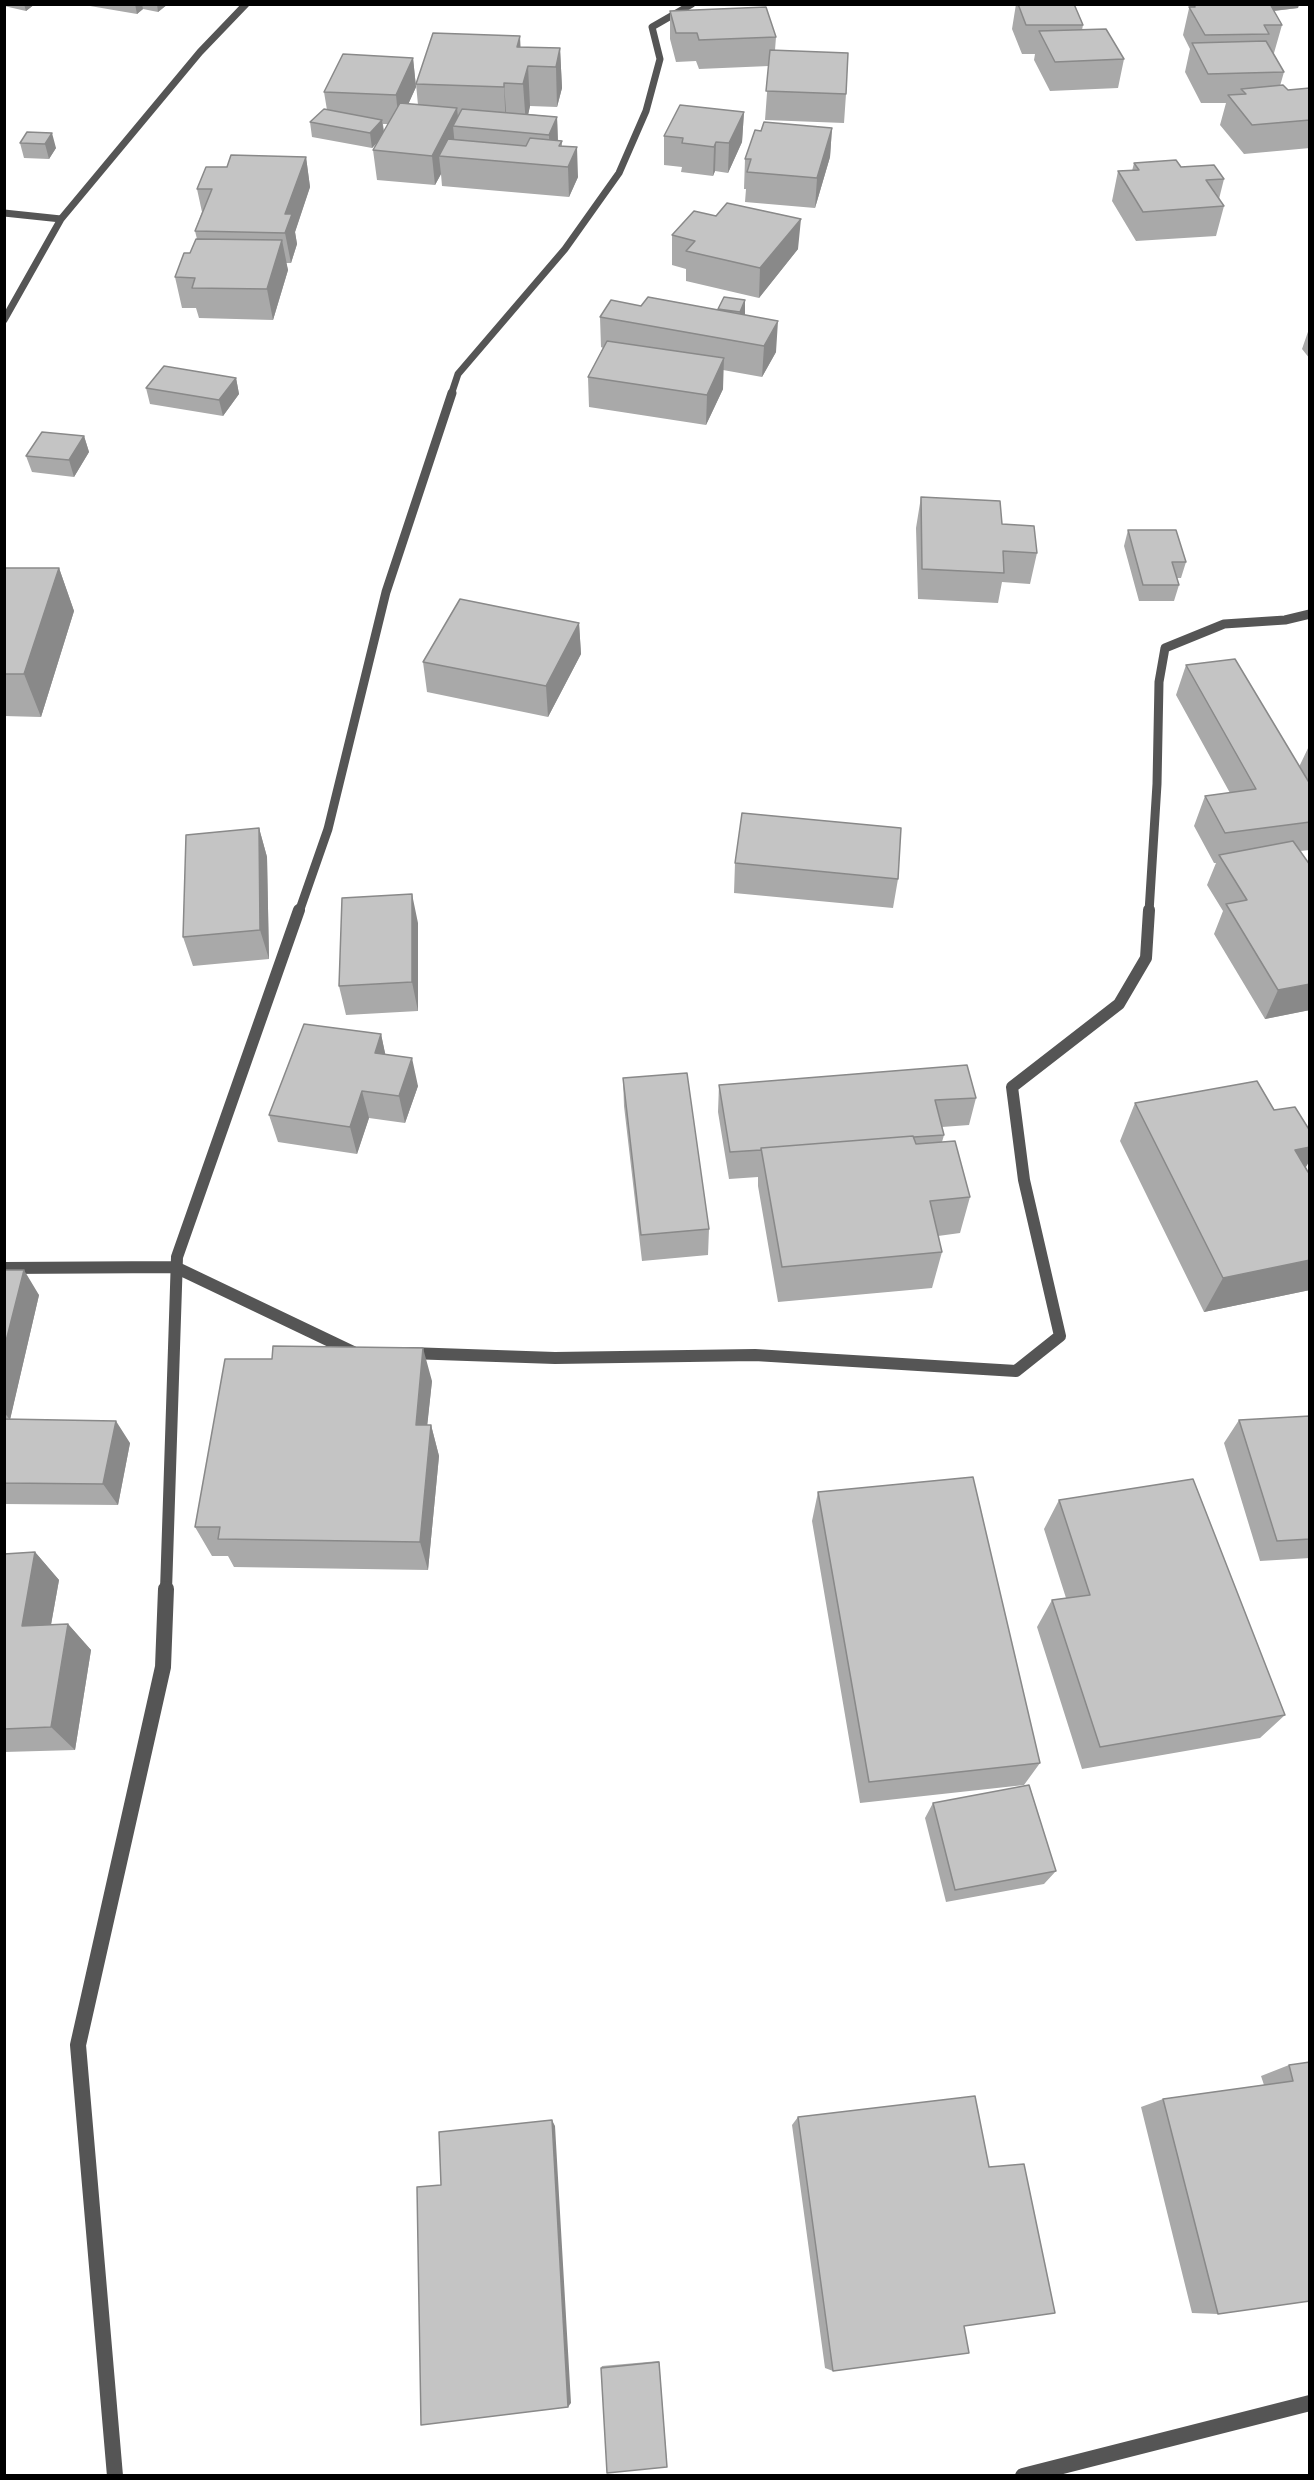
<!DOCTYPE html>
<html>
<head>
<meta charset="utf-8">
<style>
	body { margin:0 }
	#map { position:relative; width:1314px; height:2480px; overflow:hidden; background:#fff; font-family:Jost,sans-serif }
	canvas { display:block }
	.frame { position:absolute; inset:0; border:6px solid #000; pointer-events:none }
</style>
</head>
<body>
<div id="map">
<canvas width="1314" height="2480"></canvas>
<div class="frame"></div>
</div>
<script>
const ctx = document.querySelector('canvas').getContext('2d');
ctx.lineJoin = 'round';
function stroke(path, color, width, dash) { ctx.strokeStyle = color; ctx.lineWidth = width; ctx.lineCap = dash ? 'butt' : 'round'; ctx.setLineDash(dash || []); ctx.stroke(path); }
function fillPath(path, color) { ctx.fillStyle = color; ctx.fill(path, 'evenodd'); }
stroke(new Path2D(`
	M4 213 61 219
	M4 320 61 219 200 52 246 4
	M451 395 458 374 565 249 619 173 646 111 660 59 652 27 692 4`), '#555', 7);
stroke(new Path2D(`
	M299 912 328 829 386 592 452 393
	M1149 912 1157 784 1159 682 1165 648 1224 624 1285 620 1310 614`), '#555', 9);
stroke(new Path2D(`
	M4 1268 175 1267 353 1352
	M409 1353 555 1358 755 1355 1016 1371 1060 1336 1024 1180 1012 1087 1119 1004 1146 958 1149 910
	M166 1590 177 1257 299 910`), '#555', 12);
stroke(new Path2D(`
	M115 2476 78 2045 163 1667 166 1589
	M1023 2476 1310 2403`), '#555', 16);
fillPath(new Path2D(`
	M4 4H35L26 11 4 6Z
	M90 4H168L158 12 143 9 137 14 90 6Z
	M1016 4H1074L1083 25 1082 30 1124 59 1118 88 1050 91 1034 60 1035 54H1022L1012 29Z
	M1190 4H1299L1298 8 1274 11 1282 25 1274 53H1273L1284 72 1280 86 1288 90 1310 88V148L1244 154 1220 125 1226 103H1201L1185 72 1190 49 1183 35Z
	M670 11 776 37 775 50 846 94 844 123 765 120 769 66 699 69 696 61 676 62 670 39Z
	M520 47 560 48 562 88 557 107 530 106 528 114 557 117 558 140 562 141V146L578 177 569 197 442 186 441 174 435 185 377 180 373 150 377 143 372 148 312 137 310 122 327 110 324 92 413 58 416 87 408 104 418 105 416 84ZM383 124H388L384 131Z
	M744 112 742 142 728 173 715 171 713 176 681 172 682 167 664 165V136Z
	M832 128 830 157 815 208 745 202 746 189H744L745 159 761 131Z
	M27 132 56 148 49 159 24 158 20 143Z
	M306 157 310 187 295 232 297 244 291 263H286L288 270 273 320 199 318 196 308H182L175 277 190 253 197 239 195 231 202 212 197 189 227 167Z
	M1134 163 1181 167 1224 179 1219 199 1224 206 1216 236 1136 241 1112 201 1118 171H1132Z
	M672 235 798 249 759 298 686 281V269L672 265Z
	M724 297 745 315 776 352 762 377 723 370V389L706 425 589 407 588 377 603 348 601 347 600 317 641 306 718 310Z
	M1310 326V359L1302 349Z
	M236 378 239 394 223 416 150 404 146 388Z
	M84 436 89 452 74 477 32 472 26 456Z
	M921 497 1002 524 1037 553 1030 584 1002 582 998 603 918 599 916 528Z
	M1128 530 1186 562 1181 578H1177L1179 585 1174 601H1139L1124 546Z
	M4 568H59L74 611 41 717 4 716Z
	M579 623 581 654 548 717 427 692 423 662Z
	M1186 665 1299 767 1310 744V850L1300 851 1310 865V1010L1265 1019 1214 934 1223 911 1207 885 1216 863H1214L1194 826 1205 796 1230 793 1176 695Z
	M259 828 267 857 269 959 193 966 183 937Z
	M735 863 898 879 893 908 734 893Z
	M418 923V1011L346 1015 339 986Z
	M381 1034 385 1054 418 1086 405 1123 369 1118 357 1154 278 1142 269 1115Z
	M623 1078 709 1229 708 1255 642 1261 624 1106Z
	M719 1085 976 1098 969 1125 942 1127 944 1135 942 1142 970 1197 960 1233 938 1236 942 1252 932 1288 778 1302 758 1186V1177L729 1179 718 1112Z
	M1135 1103 1306 1167 1308 1172H1310V1290L1204 1312 1120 1141Z
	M4 1270 39 1295 10 1419 130 1443 118 1505 4 1504Z
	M432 1381 427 1425H431L439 1456 428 1570 234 1567 228 1556H212L195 1527Z
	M1310 1416V1558L1260 1561 1224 1443 1239 1420Z
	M818 1492 1040 1763 1024 1785 860 1803 812 1521Z
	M1059 1500 1285 1715 1260 1738 1082 1769 1037 1627 1052 1600 1066 1598 1044 1529Z
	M35 1552 59 1580 51 1625 68 1624 91 1650 75 1750 4 1752V1554Z
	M933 1803 1056 1871 1044 1884 946 1902 925 1818Z
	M1310 2062 1218 2314 1192 2313 1141 2107 1163 2099 1264 2085 1261 2076 1289 2065Z
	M798 2117 964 2326 833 2371 825 2368 792 2125Z
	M659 2361 667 2464 601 2368 602 2366Z`), '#a9a9a9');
fillPath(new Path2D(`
	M24 4H35L26 11Z
	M135 4H142L143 9 137 14Z
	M157 4H168L158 12Z
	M1265 4H1299L1298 8 1263 12Z
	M520 36 522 76 517 47Z
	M560 48 562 88 557 107 556 67Z
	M413 58 416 87 399 125 396 95Z
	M528 66 530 106 526 125 523 84Z
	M504 83 507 124 506 128 504 87Z
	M457 108 459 127 453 126 455 147 439 156 441 174 435 185 432 156Z
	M744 112 742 142 728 173 729 143Z
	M557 117 558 146 550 164 549 135Z
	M382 120 384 135 372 148 370 133Z
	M832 128 830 157 815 208 817 178Z
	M52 133 56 148 49 159 45 144Z
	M716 142 715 171 713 176 714 147Z
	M577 147 578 177 569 197 568 167Z
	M306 157 310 187 295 232 297 244 291 263 285 233V214Z
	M801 219 798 249 759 298 760 268Z
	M282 240 288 270 273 320 267 289Z
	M745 300V316L739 328 740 312Z
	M778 321 776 352 762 377 764 346Z
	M724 358 723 389 706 425 707 395Z
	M236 378 239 394 223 416 219 400Z
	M84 436 89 452 74 477 69 460Z
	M59 568 74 611 41 717 24 674Z
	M579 623 581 654 548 717 546 686Z
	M259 828 267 857 269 959 260 930Z
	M412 894 418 923V1011L412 982Z
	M1310 984V1010L1265 1019 1278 990Z
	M381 1034 387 1062 375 1053Z
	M412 1058 418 1086 405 1123 399 1096Z
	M362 1091 369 1118 357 1154 350 1127Z
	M1310 1147V1160L1297 1183 1295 1150Z
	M1310 1260V1290L1204 1312 1223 1278Z
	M24 1270 39 1295 10 1420 4 1412V1349Z
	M423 1348 432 1381 424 1456 416 1425Z
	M116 1421 130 1443 118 1505 103 1484Z
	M431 1425 439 1456 428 1570 420 1542Z
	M35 1552 59 1580 46 1652 22 1626Z
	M68 1624 91 1650 75 1750 51 1727Z
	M552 2120 555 2126 571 2403 568 2407Z`), '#898989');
const building = new Path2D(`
	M1018 4H1074L1083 25H1026Z
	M1194 4H1270L1282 25H1264L1269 34 1205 35 1189 7H1195Z
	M766 7 776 37 699 40 697 33H676L670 11Z
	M1106 29 1124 59 1055 62 1039 31Z
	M433 33 520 36 517 47 560 48 556 67 528 66 523 84 504 83V87L416 84Z
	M1266 41 1284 72 1208 74 1192 43Z
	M770 50 848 53 846 94 766 91Z
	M343 54 413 58 396 95 324 92Z
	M1283 85 1288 90 1310 88V120L1252 125 1228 95 1246 94 1241 89Z
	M400 103 457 108 432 156 373 150Z
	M680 105 744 112 729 143 716 142 714 147 682 143 683 138 664 136Z
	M324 109 382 120 370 133 310 122Z
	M462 109 557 117 549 135 453 126Z
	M764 122 832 128 817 178 747 172 751 159H745L755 130 761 131Z
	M27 132 52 133 45 144 20 143Z
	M530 138 562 141 559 146 577 147 568 167 439 156 448 139 526 146Z
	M231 155 306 157 285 214H292L285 233 195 231 212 189H197L206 167H227Z
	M1176 160 1181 167 1214 165 1224 179 1206 180 1224 206 1143 212 1118 171 1139 170 1134 163Z
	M727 203 801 219 760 268 686 251 695 241 672 235 694 211 716 216Z
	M196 239 282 240 267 289 192 288 195 278 175 277 184 253H190Z
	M648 297 778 321 764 346 600 317 611 300 641 306Z
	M724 297 745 300 740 312 718 309Z
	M607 341 724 358 707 395 588 377Z
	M164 366 236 378 219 400 146 388Z
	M42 432 84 436 69 460 26 456Z
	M921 497 1000 501 1002 524 1034 526 1037 553 1003 551 1004 573 922 569Z
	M1128 530H1176L1186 562H1172L1179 585H1143Z
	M4 568H59L24 674H4Z
	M460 599 579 623 546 686 423 662Z
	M1235 659 1310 784V822L1225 833 1205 796 1256 789 1186 665Z
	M742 813 901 828 898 879 735 863Z
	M259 828 260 930 183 937 186 835Z
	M1293 841 1310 865V984L1278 990 1226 904 1247 900 1219 855Z
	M412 894V982L339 986 342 898Z
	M304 1024 381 1034 375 1053 412 1058 399 1096 362 1091 350 1127 269 1115Z
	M967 1065 976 1098 935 1100 944 1135 914 1137 913 1136 761 1148V1150L730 1152 719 1085Z
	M687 1073 709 1229 641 1235 623 1078Z
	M1257 1081 1274 1110 1295 1107 1310 1131V1147L1295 1150 1308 1172H1310V1260L1223 1278 1135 1103Z
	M913 1136 916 1144 955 1141 970 1197 930 1201 942 1252 782 1267 761 1148Z
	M4 1270H24L4 1349Z
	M273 1346 423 1348 416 1425H431L420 1542 218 1539 220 1527H195L225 1359H272Z
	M1310 1416V1539L1277 1541 1239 1420Z
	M4 1419 116 1421 103 1484 4 1483Z
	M973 1477 1040 1763 869 1782 818 1492Z
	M1193 1479 1285 1715 1100 1747 1052 1600 1090 1595 1059 1500Z
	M35 1552 22 1626 68 1624 51 1727 4 1729V1554Z
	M1029 1785 1056 1871 955 1890 933 1803Z
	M1310 2062V2301L1218 2314 1163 2099 1293 2081 1289 2065Z
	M975 2096 989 2167 1024 2164 1055 2313 964 2326 969 2353 833 2371 798 2117Z
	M552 2120 568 2407 421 2425 417 2187 441 2185 439 2132Z
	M659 2362 667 2467 607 2473 601 2368Z`);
fillPath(building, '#c4c4c4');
stroke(building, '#898989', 1.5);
</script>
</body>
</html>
